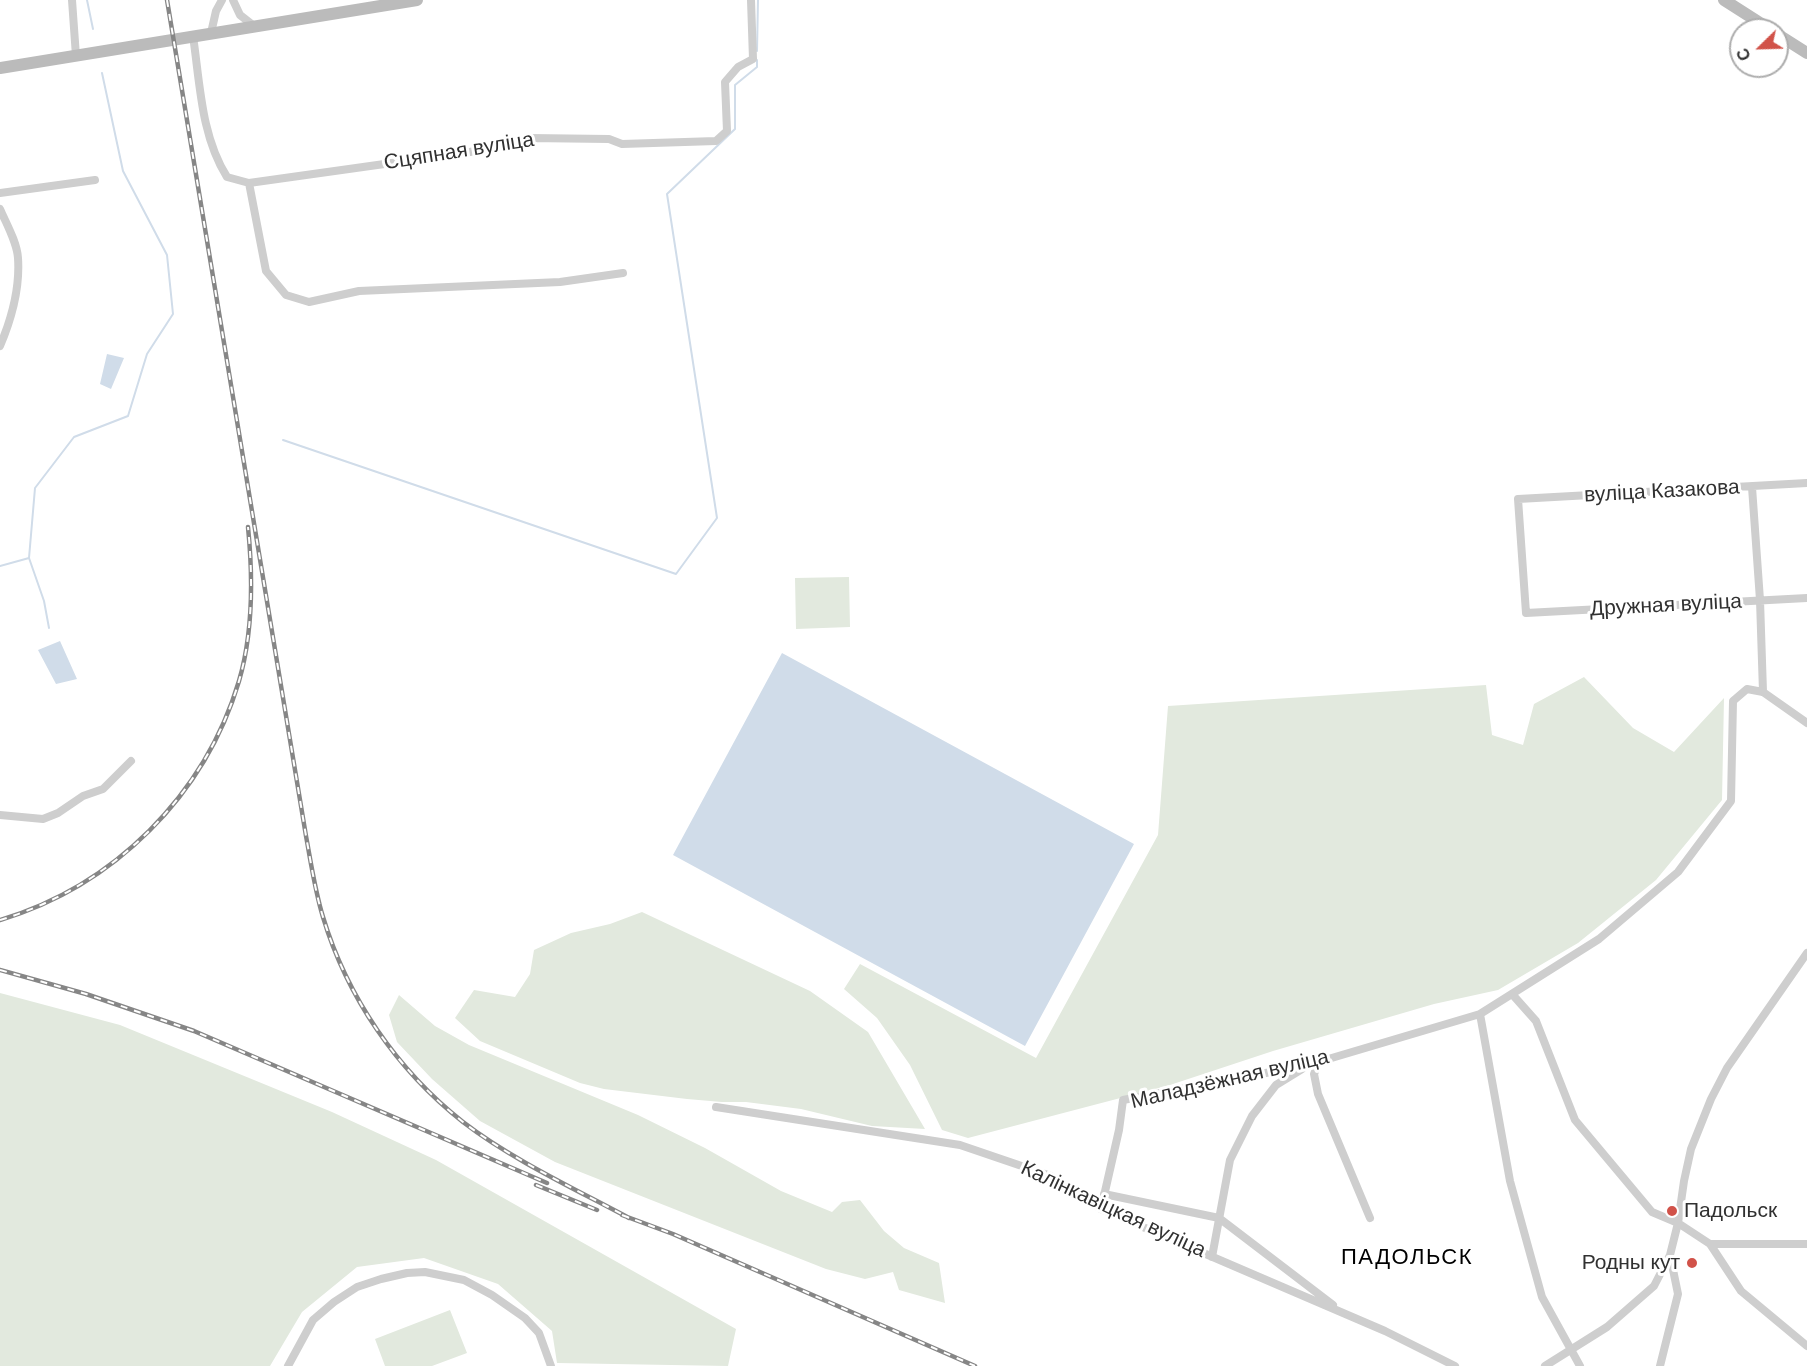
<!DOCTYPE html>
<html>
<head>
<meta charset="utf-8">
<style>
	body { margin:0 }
	#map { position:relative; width:1807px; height:1366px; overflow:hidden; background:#fff; font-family:"DM Sans",sans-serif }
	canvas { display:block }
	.north { position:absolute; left:1729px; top:18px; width:60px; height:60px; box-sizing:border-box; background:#fff; border:2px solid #adadad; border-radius:50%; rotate:247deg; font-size:16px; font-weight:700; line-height:24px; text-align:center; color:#313131 }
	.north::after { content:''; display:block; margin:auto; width:21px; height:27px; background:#d15249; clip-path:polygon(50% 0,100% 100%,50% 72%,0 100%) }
</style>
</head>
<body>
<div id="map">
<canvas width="1807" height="1366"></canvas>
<div class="north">С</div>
</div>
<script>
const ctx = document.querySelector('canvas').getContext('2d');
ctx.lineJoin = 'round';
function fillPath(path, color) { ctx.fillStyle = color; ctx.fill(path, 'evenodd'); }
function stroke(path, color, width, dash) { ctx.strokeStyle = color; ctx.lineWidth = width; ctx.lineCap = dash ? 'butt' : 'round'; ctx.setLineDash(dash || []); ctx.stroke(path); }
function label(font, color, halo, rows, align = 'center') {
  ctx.font = font + ' "DM Sans",sans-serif'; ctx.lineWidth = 6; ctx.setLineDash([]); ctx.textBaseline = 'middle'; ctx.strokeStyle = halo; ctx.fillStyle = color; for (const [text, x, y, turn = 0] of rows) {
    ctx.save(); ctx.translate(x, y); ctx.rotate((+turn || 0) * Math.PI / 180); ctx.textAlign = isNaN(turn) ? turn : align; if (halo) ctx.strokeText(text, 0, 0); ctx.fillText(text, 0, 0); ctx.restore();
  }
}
fillPath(new Path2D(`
	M849 577 850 627 796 629 795 578Z
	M1584 677 1633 728 1674 752 1724 698 1722 800 1656 880 1578 943 1498 990 1434 1004 1273 1051 1170 1085 968 1138 942 1130 910 1065 877 1018 844 989 860 964 1036 1058 1158 835 1168 706 1486 685 1492 735 1523 745 1534 704Z
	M642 912 810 991 868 1032 925 1129 872 1126 801 1109 746 1102H722L687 1099 604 1089 580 1083 480 1041 455 1018 474 990 515 997 530 974 534 950 571 933 610 924Z
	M0 993 120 1025 332 1112 436 1160 736 1329 728 1366 557 1363 552 1331 498 1284 424 1258 357 1267 302 1312 270 1366H0Z
	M399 995 435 1026 469 1045 638 1115 705 1148 781 1191 832 1212 842 1202 860 1200 884 1231 904 1248 939 1263 945 1303 899 1290 893 1272 865 1279 826 1269 555 1162 480 1121 432 1079 397 1042 389 1015Z
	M450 1310 467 1353 432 1366H385L375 1339Z`), '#e2e9de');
fillPath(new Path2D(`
	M107 354 124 358 111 389 100 384Z
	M60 641 77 679 56 684 38 650Z
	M782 653 1134 844 1025 1046 673 855Z`), '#d0dce9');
stroke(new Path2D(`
	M87 0 93 29
	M757 51 758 0
	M283 440 676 574 717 518 667 194 735 129V85L757 67V60
	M0 566 29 558
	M49 628 44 601 29 558 35 488 74 437 128 416 147 354 173 314 167 255 123 171 102 73`), '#d0dce9', 2);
stroke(new Path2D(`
	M72 0 76 56
	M233 0 240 15 254 26
	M211 33 216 11 222 0
	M193 36C200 83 201 136 227 177L249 183 470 152 529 138 609 139 622 144 716 141 727 131 725 82 738 67 753 59 751 0
	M249 183 266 271 286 295 309 302 359 291 560 282 623 273
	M0 193 95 180
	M0 209C6 223 17 242 18 258 20 287 11 320 0 346
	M1807 483 1518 499 1526 613 1807 598
	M1752 487 1760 600 1763 692
	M0 815 43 819 58 813 83 796 103 789 131 761
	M1512 994 1536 1021 1575 1120 1652 1212 1678 1223 1710 1244H1807
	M1480 1014 1510 1181 1542 1297 1580 1366
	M1319 1062 1314 1074 1318 1094 1370 1218
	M716 1107 960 1145 1051 1176 1101 1209 1385 1331 1455 1366
	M1104 1194 1219 1218 1333 1305
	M1101 1209 1119 1130 1123 1100 1308 1065 1480 1014 1599 939 1678 872 1731 801 1733 701 1747 689 1763 692 1807 723
	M1710 1244 1741 1291 1807 1346
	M1212 1257 1230 1160 1252 1116 1276 1085 1302 1069
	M288 1366 313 1320 334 1302 357 1287 381 1279 407 1273 425 1272 464 1280 492 1295 525 1318 539 1333 551 1366
	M1545 1366 1607 1327 1654 1286 1670 1255
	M1660 1366 1678 1294 1670 1255 1678 1223 1684 1181 1691 1149 1711 1099 1727 1068 1807 953`), '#cecece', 8);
stroke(new Path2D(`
	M1724 0 1771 30
	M1777 34 1807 53
	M0 68 417 0`), '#bbb', 12);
const rail = new Path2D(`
	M167 0 306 836C311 863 315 891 323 917 347 997 397 1070 463 1122 511 1159 575 1189 629 1218
	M0 920C114 886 205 795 239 681 253 633 253 577 248 527
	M0 970 86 994 194 1031 547 1183
	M536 1185 597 1210
	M622 1215 673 1234 975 1366`);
stroke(rail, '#868686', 4.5);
stroke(rail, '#fff', 2, [7]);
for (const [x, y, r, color] of [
	[1672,1211,6,"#d15249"],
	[1692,1263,6,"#d15249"]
]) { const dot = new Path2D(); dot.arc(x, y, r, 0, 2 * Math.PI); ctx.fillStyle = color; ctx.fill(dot); stroke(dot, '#fff', 2); }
label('21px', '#313131', '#fff', [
	["Сцяпная вуліца",459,152,-9],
	["вуліца Казакова",1662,492,-3],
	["Дружная вуліца",1666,606,-3],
	["Маладзёжная вуліца",1230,1080,-13],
	["Калінкавіцкая вуліца",1113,1210,25]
]);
label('21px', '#313131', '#fff', [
	["Падольск",1684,1211],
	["Родны кут",1680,1263,"right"]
], 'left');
ctx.letterSpacing = '1.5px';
label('22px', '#000', '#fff', [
	["ПАДОЛЬСК",1407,1258]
]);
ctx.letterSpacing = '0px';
</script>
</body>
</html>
